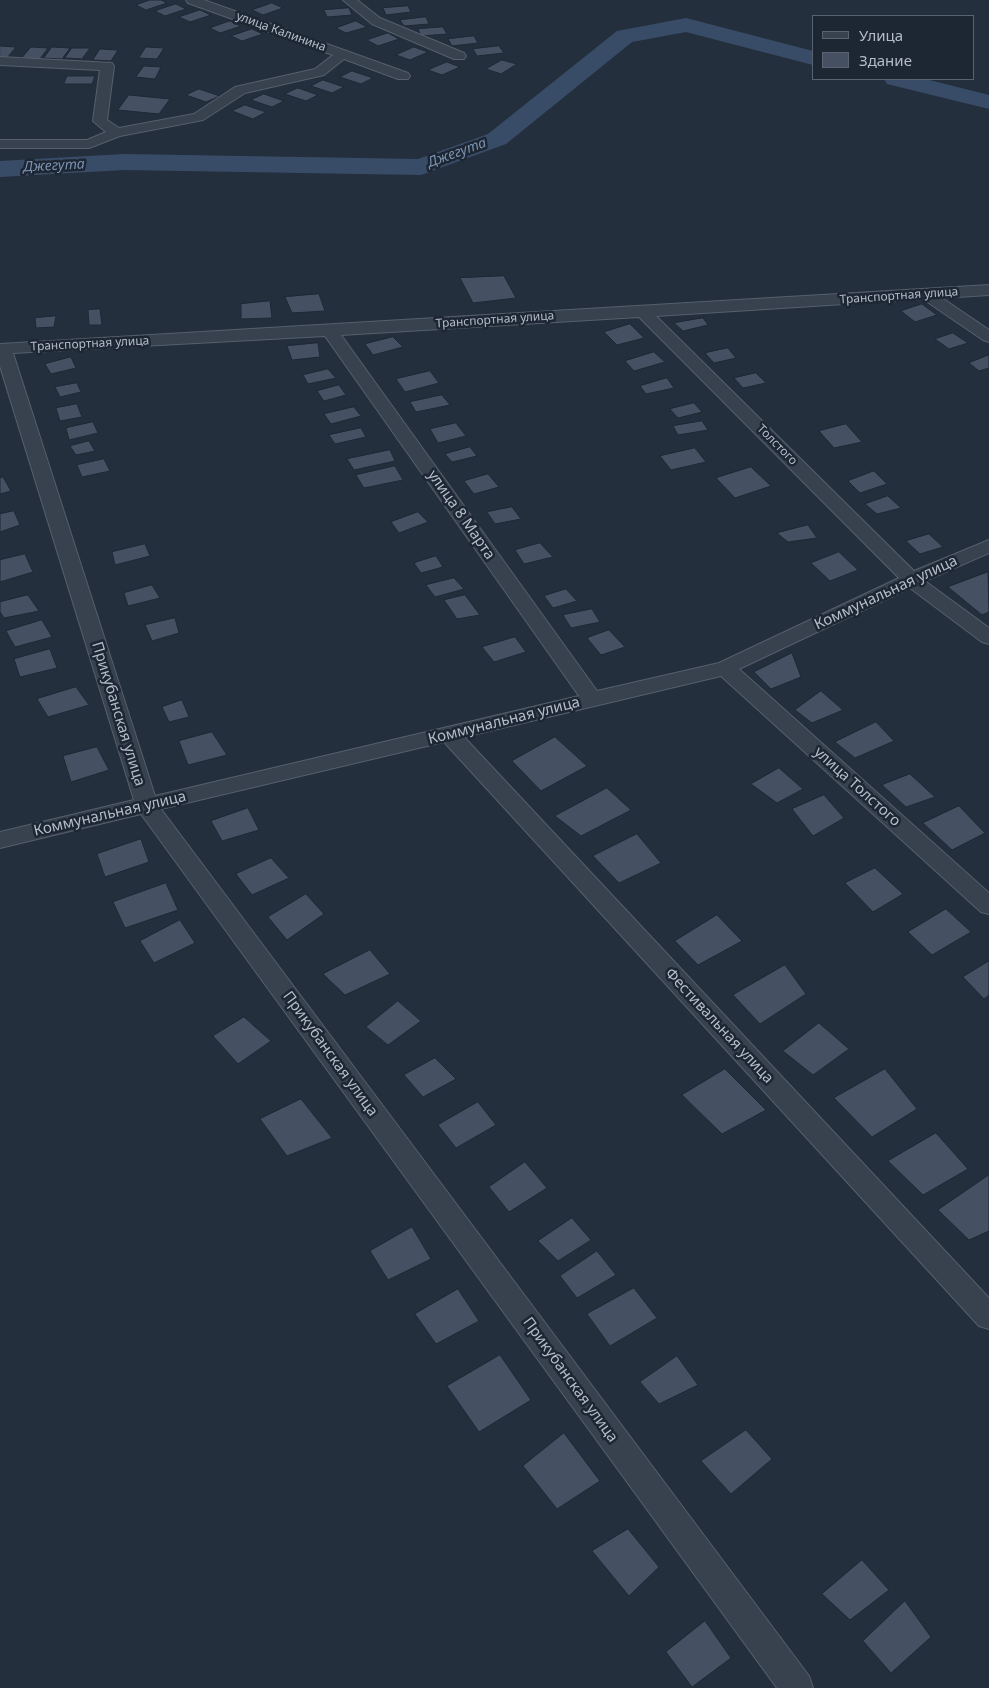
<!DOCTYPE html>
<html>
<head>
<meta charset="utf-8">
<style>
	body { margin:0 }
	#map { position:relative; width:989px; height:1688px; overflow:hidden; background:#242f3e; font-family:"Noto Sans",sans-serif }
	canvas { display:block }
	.legend { position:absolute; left:812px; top:15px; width:162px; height:65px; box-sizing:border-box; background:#1d2633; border:1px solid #59626f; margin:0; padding:6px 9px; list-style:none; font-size:15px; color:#b4bcc9 }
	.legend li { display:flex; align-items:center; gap:10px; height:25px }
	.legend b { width:25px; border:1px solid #59626f }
</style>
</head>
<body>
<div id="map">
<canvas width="989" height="1688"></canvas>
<ul class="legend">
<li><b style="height:6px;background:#38414e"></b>Улица</li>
<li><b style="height:14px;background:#455162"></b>Здание</li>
</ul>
</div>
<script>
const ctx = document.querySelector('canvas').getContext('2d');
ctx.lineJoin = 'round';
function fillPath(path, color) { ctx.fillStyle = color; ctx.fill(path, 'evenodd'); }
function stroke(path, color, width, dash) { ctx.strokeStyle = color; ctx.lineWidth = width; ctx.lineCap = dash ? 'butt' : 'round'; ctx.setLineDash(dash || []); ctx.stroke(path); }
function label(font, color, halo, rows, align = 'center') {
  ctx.font = font + ' "Noto Sans",sans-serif'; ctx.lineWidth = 5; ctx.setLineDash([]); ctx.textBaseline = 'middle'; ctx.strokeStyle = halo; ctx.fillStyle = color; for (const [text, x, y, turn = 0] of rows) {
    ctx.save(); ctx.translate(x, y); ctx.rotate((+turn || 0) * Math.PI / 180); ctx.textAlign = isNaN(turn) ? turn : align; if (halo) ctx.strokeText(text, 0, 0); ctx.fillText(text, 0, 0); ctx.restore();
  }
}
fillPath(new Path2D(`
	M686 18 813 51V65L686 32 632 42 506 144 421 175 124 170 0 177V161L124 154 418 159 488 134 617 31Z
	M884 79H925L989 95V109L887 84Z`), '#394c67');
const building = new Path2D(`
	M150 0H161L167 3 146 10 136 5Z
	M272 3 283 8 263 15 252 10Z
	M176 4 186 9 165 16 155 11Z
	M408 6 411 12 386 15 383 8Z
	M349 8 352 15 327 17 324 10Z
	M200 10 211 15 190 22 179 17Z
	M426 17 429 24 404 26 400 20Z
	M230 21 241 26 220 33 210 28Z
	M356 21 367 27 346 33 336 28Z
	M443 27 447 34 421 36 418 29Z
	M252 29 263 34 242 41 231 36Z
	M388 33 399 39 378 46 367 40Z
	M474 36 478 43 452 46 448 39Z
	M0 46 16 47 7 58 0 57Z
	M499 46 504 53 477 56 473 49Z
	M31 47 48 48 40 59 22 58Z
	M52 47 70 48 62 59 44 58Z
	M146 47 164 48 157 59 139 58Z
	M414 47 428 52 410 60 396 55Z
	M72 48H90L82 59 65 58Z
	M100 49 118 50 111 61 93 60Z
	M502 60 517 64 501 74 486 69Z
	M447 62 460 67 442 75 428 70Z
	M144 66 161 67 155 79 136 77Z
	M352 71 373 78 361 84 340 77Z
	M67 76H95L92 84H64Z
	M323 80 344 87 332 93 311 86Z
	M298 88 318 95 306 101 285 94Z
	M199 89 220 96 206 102 186 95Z
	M264 94 284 101 272 107 251 100Z
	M129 95 170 99 159 114 118 110Z
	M245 105 266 112 253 119 232 111Z
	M504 276 516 298 473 303 460 278Z
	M319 294 325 311 292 313 285 297Z
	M270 301 272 318 241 319V304Z
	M922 304 937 315 915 322 901 311Z
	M100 309 102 325H89L88 310Z
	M56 316 54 327 36 328 35 318Z
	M703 318 708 325 683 331 674 323Z
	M630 324 644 338 617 345 604 332Z
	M953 333 968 343 949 349 935 339Z
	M393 337 403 347 373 355 365 344Z
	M318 343 320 357 292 360 287 346Z
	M728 348 736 358 714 363 705 353Z
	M654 352 665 362 634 371 625 361Z
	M989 355V368L979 371 969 363Z
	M71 357 76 368 51 374 45 364Z
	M328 369 336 378 308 384 303 375Z
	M430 371 439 383 405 392 396 379Z
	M756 373 766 383 743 388 734 378Z
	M667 378 674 388 646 394 640 386Z
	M77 383 81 392 60 397 55 387Z
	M339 385 346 395 324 401 317 391Z
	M442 395 450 405 416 412 410 402Z
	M694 403 702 412 678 418 670 409Z
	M77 404 82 417 60 421 56 408Z
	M354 407 361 416 331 424 324 414Z
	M702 421 708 430 678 435 673 426Z
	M93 422 98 433 69 440 66 428Z
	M456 423 466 436 438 443 430 429Z
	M846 424 862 442 834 448 819 431Z
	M361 428 366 437 335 444 329 435Z
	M89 441 95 451 76 455 70 446Z
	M470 447 477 456 452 462 445 454Z
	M695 448 706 462 671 470 660 456Z
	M390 450 395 461 354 470 347 459Z
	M104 459 110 471 82 477 77 465Z
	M395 466 403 480 364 488 356 475Z
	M751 467 771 486 735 498 716 478Z
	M874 471 887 484 860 493 848 481Z
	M488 474 499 487 474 494 464 481Z
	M3 477 11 491 0 494V478Z
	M888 496 901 508 877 514 865 504Z
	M512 507 521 519 495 524 487 512Z
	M14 511 20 525 0 532V514Z
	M418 512 428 522 399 533 391 522Z
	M808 525 817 538 788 542 777 533Z
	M929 534 943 547 920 554 906 541Z
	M540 543 553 557 524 564 515 550Z
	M145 544 150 556 115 565 112 552Z
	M839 552 858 570 830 581 811 563Z
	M25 554 33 572 0 582V560Z
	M436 556 443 567 421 573 414 563Z
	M988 572 989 612 982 615 948 587Z
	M454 578 464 589 435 597 426 585Z
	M152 585 160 598 128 606 124 593Z
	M566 589 577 601 553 608 544 596Z
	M28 595 39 611 4 618 0 612V602Z
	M465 595 480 615 457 619 444 600Z
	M592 609 600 622 571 628 563 615Z
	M175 618 179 633 152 641 145 625Z
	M42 620 52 637 15 647 6 631Z
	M609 630 625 647 601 655 587 638Z
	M515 637 526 652 494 662 482 647Z
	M50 649 57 668 20 677 14 659Z
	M792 653 801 677 771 689 754 672Z
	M76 687 89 705 48 717 37 699Z
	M821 691 843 710 812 723 795 710Z
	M182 700 189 717 169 722 162 707Z
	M876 722 894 741 855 758 835 742Z
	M212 732 227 755 188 765 179 741Z
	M555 737 587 766 541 791 512 761Z
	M97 747 109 770 71 782 63 756Z
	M779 768 803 789 777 803 751 784Z
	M910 774 935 797 906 807 882 785Z
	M607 788 631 810 581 836 555 816Z
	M824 795 844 818 813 836 792 809Z
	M959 806 985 833 952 850 923 823Z
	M248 808 259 830 222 841 211 821Z
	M637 834 661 863 619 883 593 856Z
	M141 839 149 862 105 877 97 854Z
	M271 858 289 878 252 895 236 874Z
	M875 868 903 894 873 912 845 883Z
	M166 883 178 910 125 928 113 902Z
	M306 894 324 914 287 940 268 917Z
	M946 909 971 932 932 955 908 932Z
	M717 915 742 941 698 965 675 941Z
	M180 920 195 943 154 963 140 941Z
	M370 950 390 974 345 995 323 974Z
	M989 961V995L984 999 963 977Z
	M785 965 806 994 760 1024 733 995Z
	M398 1001 421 1021 388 1045 366 1027Z
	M244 1017 271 1041 238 1064 213 1036Z
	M819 1023 849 1049 813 1075 783 1051Z
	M435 1058 456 1079 423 1097 404 1075Z
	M725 1069 766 1110 722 1134 682 1095Z
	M885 1069 917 1109 872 1137 834 1098Z
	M301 1099 332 1138 287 1156 260 1119Z
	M478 1102 496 1125 456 1148 438 1125Z
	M936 1133 968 1169 923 1195 888 1161Z
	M525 1162 547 1188 509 1212 489 1187Z
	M989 1175V1231L969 1240 938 1210Z
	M572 1218 591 1240 558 1261 538 1241Z
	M412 1227 431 1259 388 1280 370 1251Z
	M597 1251 616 1275 577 1298 560 1276Z
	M634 1288 657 1318 610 1346 587 1314Z
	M458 1289 479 1321 436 1344 415 1314Z
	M500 1355 531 1400 479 1432 447 1386Z
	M677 1356 698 1385 659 1404 640 1382Z
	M746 1430 772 1459 731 1494 701 1461Z
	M564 1433 600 1481 557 1509 523 1466Z
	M628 1529 659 1567 629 1596 592 1551Z
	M862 1560 889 1590 850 1620 822 1594Z
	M905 1601 931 1637 891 1673 863 1641Z
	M705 1621 731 1658 692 1687 666 1652Z`);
fillPath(building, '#455162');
stroke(building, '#1f2835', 1);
const minor = new Path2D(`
	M186 0H204L408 73 410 76 408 79H398L344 59 324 75 245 93 203 120 120 136 89 148H0V140H87L106 132 93 121 100 70 0 65V57L112 63 114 66 107 120 119 128 194 114 235 87 315 69 333 55 188 3Z
	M343 0H357L380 18 464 53 466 56 464 59H454L372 24Z
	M989 285V295L942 298 989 330V342L983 340 923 299 656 316 914 571 989 540V553L925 581 989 628V644L982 642 910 588 739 669 989 893V914L981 912 721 676 464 737 989 1298V1329L979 1326 444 742 161 809 809 1676 813 1688H777L141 814 0 848V832L134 800 0 366V344ZM639 317 899 578 719 663 597 691 341 335ZM325 336 579 696 155 796 13 353Z`);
stroke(minor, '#565f6c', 2);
fillPath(minor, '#38414e');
label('12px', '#b4bcc9', '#1d2633', [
	["улица Калинина",281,32,20],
	["Транспортная улица",899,296,-4],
	["Транспортная улица",495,320,-4],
	["Транспортная улица",90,344,-3],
	["Толстого",777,445,45]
]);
label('italic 14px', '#7c92b1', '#1d2633', [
	["Джегута",457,153,-20],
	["Джегута",54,166,-3]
]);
label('15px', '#b4bcc9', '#1d2633', [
	["улица 8 Марта",461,515,55],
	["Коммунальная улица",886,593,-25],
	["Прикубанская улица",118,714,73],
	["Коммунальная улица",504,721,-14],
	["улица Толстого",857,787,42],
	["Коммунальная улица",110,814,-13],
	["Фестивальная улица",719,1026,47],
	["Прикубанская улица",330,1054,54],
	["Прикубанская улица",570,1380,54]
]);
</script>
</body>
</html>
